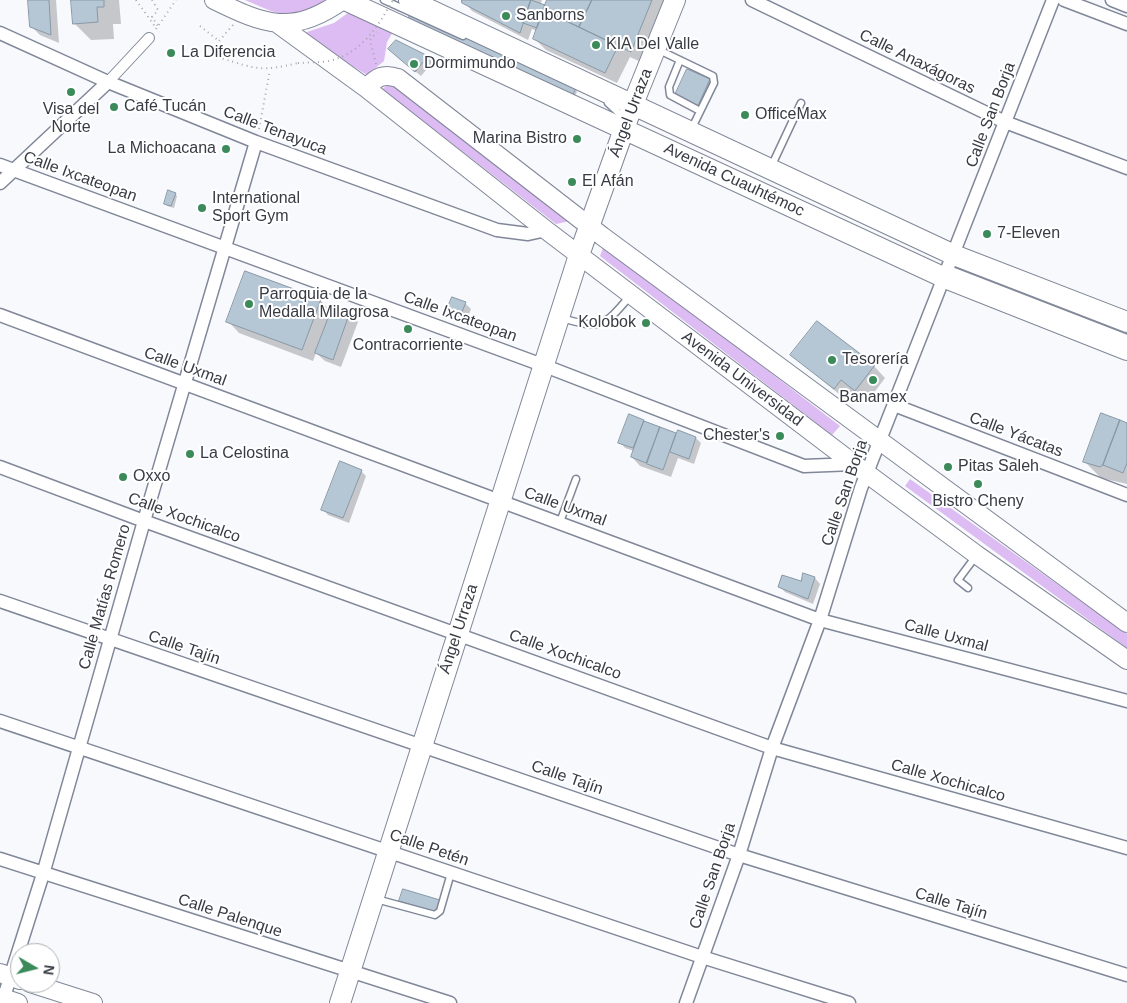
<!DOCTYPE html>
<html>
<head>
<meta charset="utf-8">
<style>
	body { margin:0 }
	#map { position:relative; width:1127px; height:1003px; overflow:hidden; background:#f7f9fd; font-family:Helvetica,sans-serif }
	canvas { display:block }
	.north { position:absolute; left:10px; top:943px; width:50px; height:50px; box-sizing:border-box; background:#fff; border:1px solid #afb1b4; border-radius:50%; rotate:98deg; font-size:14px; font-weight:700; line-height:20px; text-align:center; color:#383b43 }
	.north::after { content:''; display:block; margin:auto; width:18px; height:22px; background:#3b8a5a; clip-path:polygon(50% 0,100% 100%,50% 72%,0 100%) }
</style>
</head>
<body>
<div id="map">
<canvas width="1127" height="1003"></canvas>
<div class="north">N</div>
</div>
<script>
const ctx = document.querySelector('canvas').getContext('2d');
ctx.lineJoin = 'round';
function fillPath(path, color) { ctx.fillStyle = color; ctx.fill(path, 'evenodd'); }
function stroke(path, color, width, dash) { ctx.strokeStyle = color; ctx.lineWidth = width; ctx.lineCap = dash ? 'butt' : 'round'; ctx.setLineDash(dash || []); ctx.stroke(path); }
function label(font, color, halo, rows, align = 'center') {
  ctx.font = font + ' Helvetica,sans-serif'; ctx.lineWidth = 4; ctx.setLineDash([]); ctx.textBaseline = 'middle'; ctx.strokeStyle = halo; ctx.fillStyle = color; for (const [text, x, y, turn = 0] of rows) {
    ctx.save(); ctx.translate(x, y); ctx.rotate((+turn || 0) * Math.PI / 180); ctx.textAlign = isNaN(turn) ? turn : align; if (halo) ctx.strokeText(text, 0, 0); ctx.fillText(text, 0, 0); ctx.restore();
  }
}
fillPath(new Path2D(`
	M245 0H325C293 25 279 14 245 0Z
	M352 10 394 30 387 42 384 61 367 75 301 34 334 23Z
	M391 83 570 221 556 224 382 89Z
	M604 245 840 426 832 435 600 256Z
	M910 479 1127 634V648L905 486Z`), '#ddbbf3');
fillPath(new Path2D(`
	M29 0H56L59 43 40 35 31 26Z
	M72 0H119L121 24H113L114 39 91 40 74 23Z
	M463 0H542L540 5 546 7 548 0H668L643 63 630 57 617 83 546 50 535 39 538 31 532 29 528 40 472 11Z
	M410 27 575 89 577 92 572 102Z
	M396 42 428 57 433 62 421 76 395 55Z
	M688 70 712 83 700 109 678 99Z
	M175 194 177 196 174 208 167 206 165 203Z
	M320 300 332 312 334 308 350 314 358 322 341 367 325 361 316 353 313 361 239 333 228 321Z
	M465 303 471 309 466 322 453 317 447 311Z
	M792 355 874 366 885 378 867 402 853 391 846 400Z
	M643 421 677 436 696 438 701 443 694 464 678 458 671 477 640 466 632 457 634 451 625 448 620 442Z
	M1127 424V484L1101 478 1084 461Z
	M361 471 366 476 349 523 328 515 323 509Z
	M804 575 815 578 820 584 813 604 785 592 780 587 801 583Z
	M400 901H439L441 903 438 914Z`), '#0003');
const building = new Path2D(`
	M28 0H49L51 35 30 27Z
	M71 0H104V7H97L98 22 73 24Z
	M462 0H531L520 33 462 3Z
	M531 0 545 5 537 28 523 23Z
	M547 0H592L579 27 543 10Z
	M592 0H652L631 52 579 27Z
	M543 10 618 46 605 73 533 39Z
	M411 12 576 88 570 100 406 25Z
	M396 40 428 56 415 72 388 49Z
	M687 69 710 79 697 108 674 97Z
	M168 190 176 193 171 206 164 204Z
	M245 271 321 299 302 350 226 322Z
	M452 297 466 302 460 317 446 312Z
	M333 306 350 312 333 360 315 353Z
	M817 321 875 365 855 391 841 380 834 389 790 355Z
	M1101 413 1120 420 1103 465 1100 467 1083 462Z
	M629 414 644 420 633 448 618 443Z
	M1120 420 1127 423V463L1123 473 1103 465Z
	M644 421 660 427 646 463 631 457Z
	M660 427 676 433 663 470 647 464Z
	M678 430 696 437 689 459 670 452Z
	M340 461 362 470 343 518 321 510Z
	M803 573 815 577 808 599 778 587 782 575 801 581Z
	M403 889 440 900 436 912 399 901Z`);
fillPath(building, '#b5c6d5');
stroke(building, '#8898a5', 1);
const service = new Path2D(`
	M384 0 463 36
	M659 50 713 76 714 83 691 130
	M680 60 669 87 670 95 700 111
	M608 103 624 118
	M771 167 801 103
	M949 269 1127 338
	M561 318C601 329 603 328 630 296
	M560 522 576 479
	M968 588 958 580 976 556
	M376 899 435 915 440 911 451 873`);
const pedestrian = new Path2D(`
	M108 82 149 38`);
const minor = new Path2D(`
	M752 0 1005 122 1127 168
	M1064 0 1127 24
	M1112 0 1127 6
	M0 33 108 82 256 142 497 230 528 234 546 230
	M0 165 545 366 804 466 854 464
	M0 183 108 82
	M0 315 820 620 1127 701
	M894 405 1127 495
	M0 467 144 521 772 748 1127 848
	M0 601 739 855 1127 975
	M0 721 702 957 849 1003
	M0 859 450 1003
	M2 1003 43 874 144 521 256 142
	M686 1003 739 855 772 748 820 620 861 488 1053 0`);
const secondary = new Path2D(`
	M214 0C265 25 293 36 343 0
	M278 24 366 88 546 230 854 464 977 555 1127 660
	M366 88C377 77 383 73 398 78L602 236 1127 623
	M0 973 20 980
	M30 983 93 1003
	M0 997 18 1003`);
const primary = new Path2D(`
	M345 0 945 278 1127 350
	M409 0 954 255 1127 322
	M340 1003 579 255 633 104 675 0`);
stroke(service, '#808798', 9);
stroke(pedestrian, '#808798', 12);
stroke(minor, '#808798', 15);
stroke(secondary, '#808798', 20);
stroke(primary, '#808798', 22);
stroke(new Path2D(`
	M136 0 156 28
	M152 0 158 10 152 17 158 26
	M233 25 219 41 221 58C256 69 261 72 298 63
	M200 26 219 41
	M156 29 176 0
	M376 64 370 40 377 32
	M259 129 270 70`), '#a6a8ae', 2, [1, 4]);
stroke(service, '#fff', 6);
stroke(pedestrian, '#fff', 10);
stroke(minor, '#fff', 12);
stroke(secondary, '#fff', 18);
stroke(primary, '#fff', 20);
stroke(new Path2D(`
	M298 63C309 62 322 63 333 60 363 51 378 26 393 0`), '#a6a8ae', 2, [1, 4]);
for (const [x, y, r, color] of [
	[506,16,5,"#3b8a5a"],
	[596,45,5,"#3b8a5a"],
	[171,53,5,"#3b8a5a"],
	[414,64,5,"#3b8a5a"],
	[71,92,5,"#3b8a5a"],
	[114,107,5,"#3b8a5a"],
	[745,115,5,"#3b8a5a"],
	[577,139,5,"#3b8a5a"],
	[226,149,5,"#3b8a5a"],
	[572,182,5,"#3b8a5a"],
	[202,208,5,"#3b8a5a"],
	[987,234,5,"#3b8a5a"],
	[249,304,5,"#3b8a5a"],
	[646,323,5,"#3b8a5a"],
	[408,329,5,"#3b8a5a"],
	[832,360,5,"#3b8a5a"],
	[873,380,5,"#3b8a5a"],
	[780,436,5,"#3b8a5a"],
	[190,454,5,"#3b8a5a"],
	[948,467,5,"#3b8a5a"],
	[123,477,5,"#3b8a5a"],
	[978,484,5,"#3b8a5a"]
]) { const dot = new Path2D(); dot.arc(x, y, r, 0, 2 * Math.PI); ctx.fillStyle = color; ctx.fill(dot); stroke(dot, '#fff', 2); }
label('16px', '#383b43', '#fff', [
	["Sanborns",516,16],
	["KIA Del Valle",606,45],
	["La Diferencia",181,53],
	["Dormimundo",424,64],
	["Café Tucán",124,107],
	["Visa del",71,110,"center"],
	["Norte",71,128,"center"],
	["OfficeMax",755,115],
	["Marina Bistro",567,139,"right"],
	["La Michoacana",216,149,"right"],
	["El Afán",582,182],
	["International",212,199],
	["Sport Gym",212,217],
	["7-Eleven",997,234],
	["Parroquia de la",259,295],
	["Medalla Milagrosa",259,313],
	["Kolobok",636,323,"right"],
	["Contracorriente",408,346,"center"],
	["Tesorería",842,360],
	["Banamex",873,398,"center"],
	["Chester's",770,436,"right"],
	["La Celostina",200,454],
	["Pitas Saleh",958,467],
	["Oxxo",133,477],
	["Bistro Cheny",978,502,"center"]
], 'left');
label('16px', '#383b43', '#fff', [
	["Calle Anaxágoras",917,62,26],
	["Ángel Urraza",631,113,-69],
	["Calle San Borja",991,115,-69],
	["Calle Tenayuca",275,131,21],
	["Calle Ixcateopan",80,177,20],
	["Avenida Cuauhtémoc",734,180,25],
	["Calle Ixcateopan",460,317,20],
	["Calle Uxmal",185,367,20],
	["Avenida Universidad",742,379,37],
	["Calle Yácatas",1016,435,21],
	["Calle San Borja",845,493,-71],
	["Calle Uxmal",565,507,20],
	["Calle Xochicalco",184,518,20],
	["Calle Matías Romero",105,597,-74],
	["Ángel Urraza",459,629,-72],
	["Calle Uxmal",946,636,15],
	["Calle Tajín",184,648,19],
	["Calle Xochicalco",565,655,20],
	["Calle Tajín",567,778,19],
	["Calle Xochicalco",948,781,16],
	["Calle Petén",429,848,19],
	["Calle San Borja",713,876,-71],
	["Calle Tajín",951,904,17],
	["Calle Palenque",230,916,18]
]);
</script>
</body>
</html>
